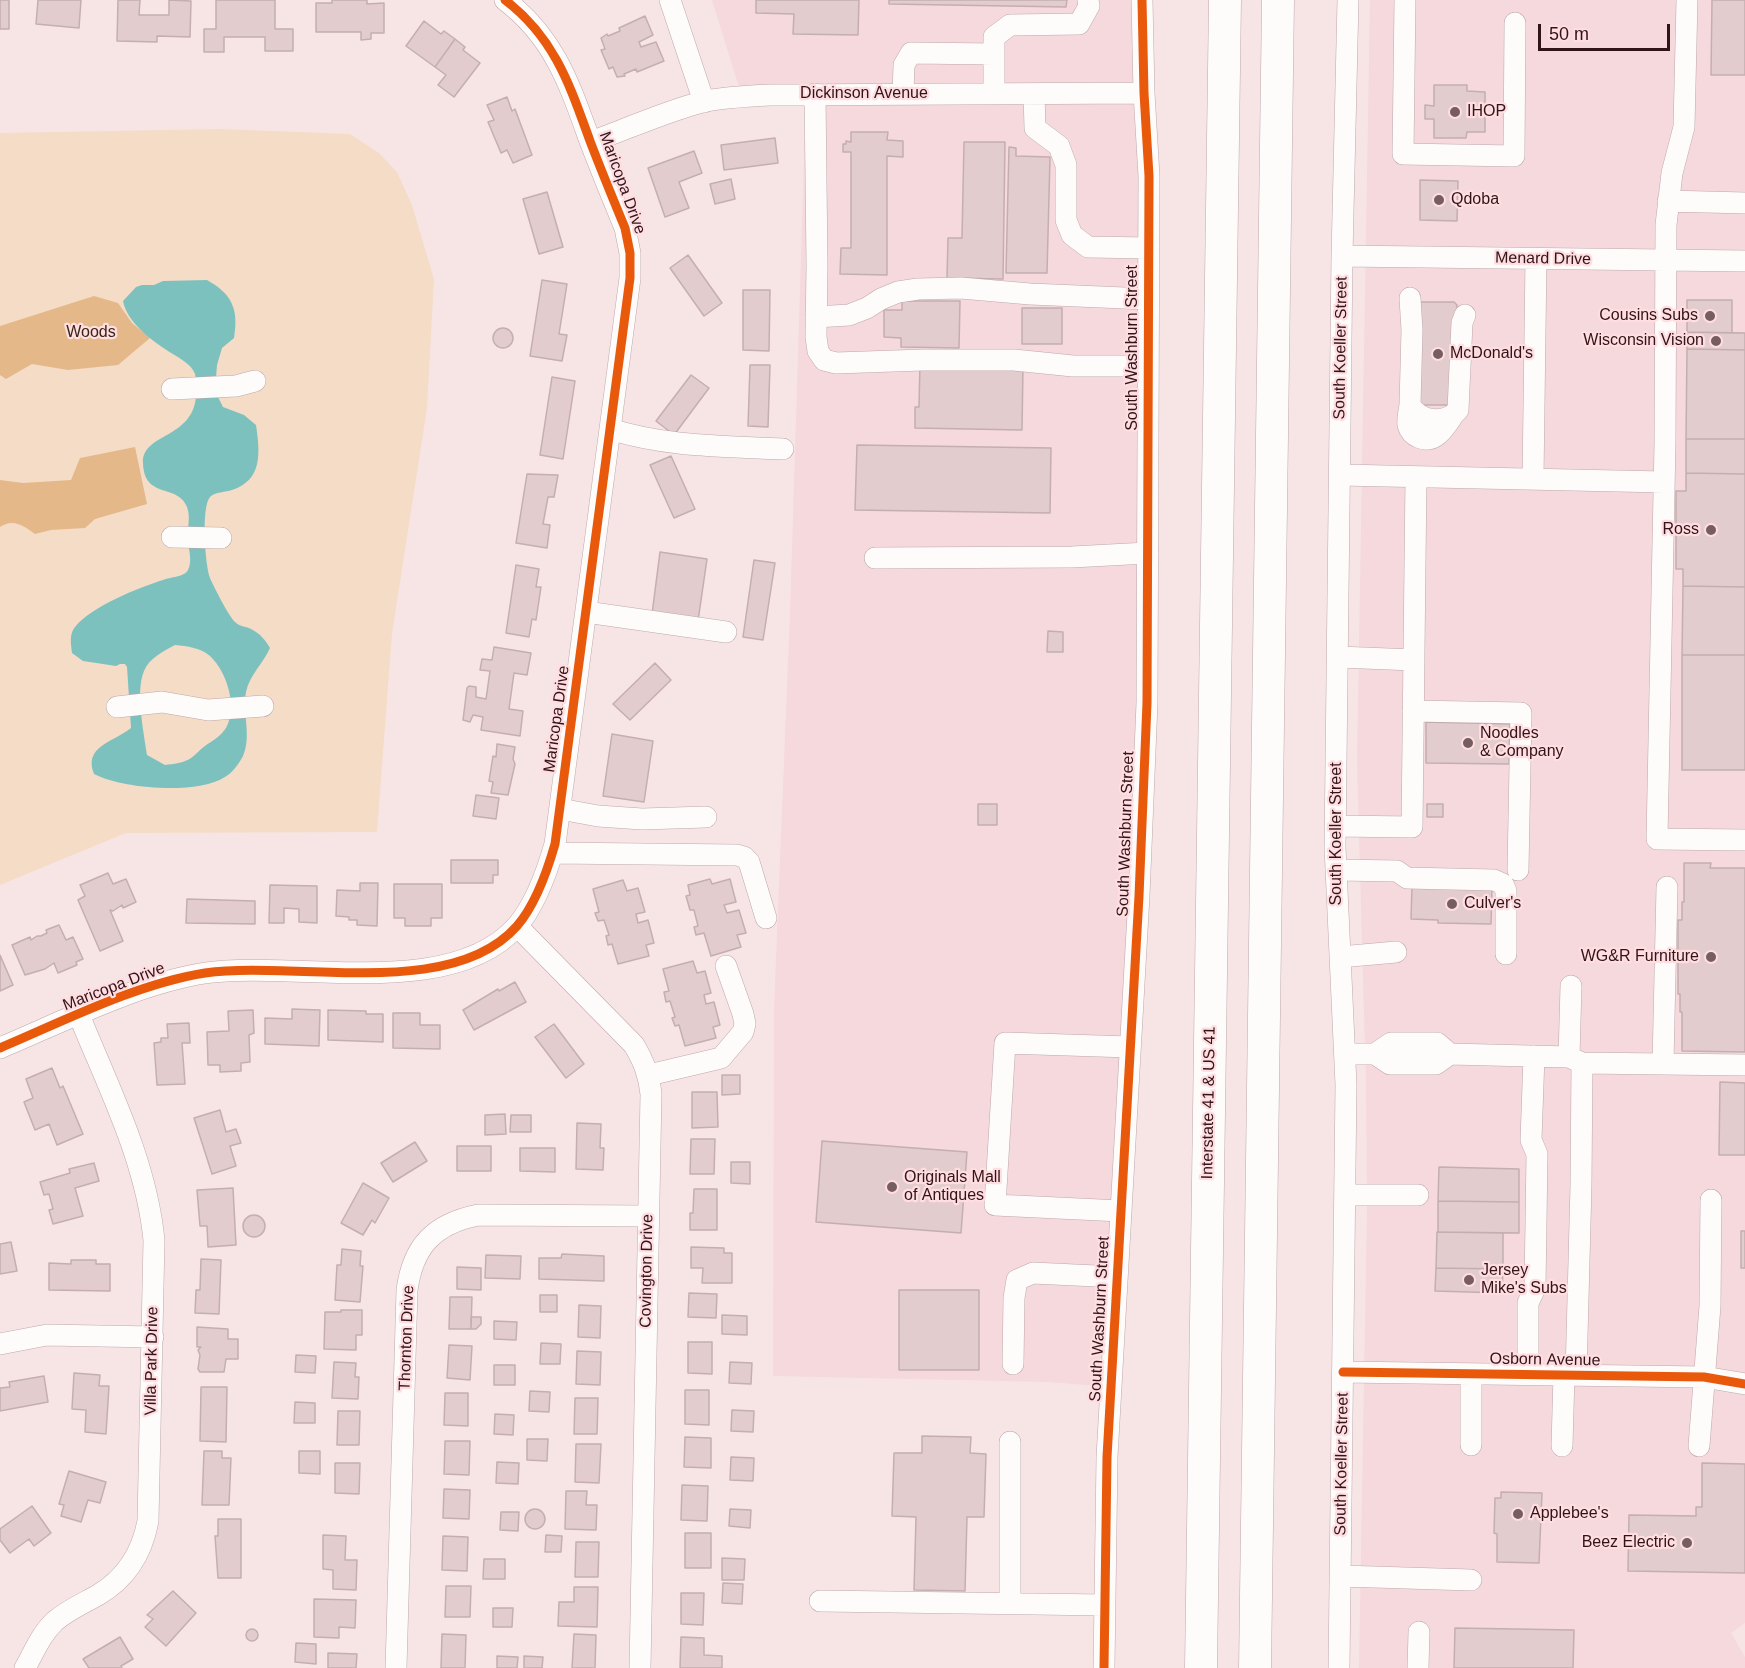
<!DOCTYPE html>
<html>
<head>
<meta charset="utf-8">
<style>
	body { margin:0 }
	#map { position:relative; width:1745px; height:1668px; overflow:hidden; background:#f7e5e6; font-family:Helvetica,sans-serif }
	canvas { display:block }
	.scale { position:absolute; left:1538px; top:24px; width:132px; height:27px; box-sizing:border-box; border:3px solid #311418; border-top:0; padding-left:8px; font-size:18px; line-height:21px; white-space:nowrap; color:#311418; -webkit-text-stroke:4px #ffdde0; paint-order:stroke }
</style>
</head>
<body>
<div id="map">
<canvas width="1745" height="1668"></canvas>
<div class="scale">50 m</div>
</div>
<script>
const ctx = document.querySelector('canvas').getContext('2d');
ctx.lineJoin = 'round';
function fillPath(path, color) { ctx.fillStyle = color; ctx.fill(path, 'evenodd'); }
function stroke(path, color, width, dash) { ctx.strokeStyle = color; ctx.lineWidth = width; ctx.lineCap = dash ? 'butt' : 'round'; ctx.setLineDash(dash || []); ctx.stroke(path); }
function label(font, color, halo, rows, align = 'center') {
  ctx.font = font + ' Helvetica,sans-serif'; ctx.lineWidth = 4.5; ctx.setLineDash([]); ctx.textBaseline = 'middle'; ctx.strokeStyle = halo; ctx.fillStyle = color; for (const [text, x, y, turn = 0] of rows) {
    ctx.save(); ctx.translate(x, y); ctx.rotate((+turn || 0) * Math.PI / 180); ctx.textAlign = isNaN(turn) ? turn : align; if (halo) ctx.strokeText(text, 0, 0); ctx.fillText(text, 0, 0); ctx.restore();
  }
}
fillPath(new Path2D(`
	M712 0H1142L1147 703 1111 1387 1048 1382 773 1376 774 1008 790 614 806 95 742 97Z
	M1370 0H1745V1623L1731 1633 1745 1657V1668H1359L1367 1209 1366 1084 1357 762Z`), '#f5d9dc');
fillPath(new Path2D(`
	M220 129 350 134 379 153 397 172 412 205 434 279 427 408 392 634 377 832 126 833 0 885V133Z`), '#f5dcc7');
fillPath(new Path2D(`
	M94 296 118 303 132 323 150 338 118 365 68 370 32 364 6 379 0 375V326Z
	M135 447 147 504 95 519 85 528 51 530 35 534C24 526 13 518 0 527V480L23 483 71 480 80 458Z`), '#e4b888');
fillPath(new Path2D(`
	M207 280C232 294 239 309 234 338L222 348 217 365 215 391 223 407 244 415 256 425C260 452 263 480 232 490 226 492 215 492 210 497 201 507 205 565 210 578 214 587 228 615 235 622 240 627 245 626 251 629 261 634 265 640 270 648 263 664 250 674 246 692 242 713 252 736 243 756 239 764 232 773 225 777 197 795 123 789 94 774 83 746 114 742 131 728L127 667 125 664H120L116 666 83 661 72 653C71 644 69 634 75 627 92 606 138 588 163 580 170 577 185 577 188 570 193 561 188 548 188 538 187 528 191 518 187 507 178 483 144 500 143 463 142 433 193 439 196 396 197 389 197 381 195 374 191 363 177 357 168 351 151 340 127 322 123 301L136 287 142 285H154L163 281ZM175 645C187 646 201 648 210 656 227 672 238 707 226 728 221 736 212 741 205 746 200 749 196 755 191 758 184 763 173 764 165 765L147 755C144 733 135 692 144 671 149 658 164 651 175 645Z`), '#7dc1bf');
const building = new Path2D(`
	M0 0H9V29H0Z
	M38 0H81L79 28 36 24Z
	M118 0H140L139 15H169V0L191 1 190 37 157 36V42L117 41Z
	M216 0H275V29H293V51H265V37H224V52H204V29H216Z
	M332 0H367V4L384 3V33H371V39L361 40V32H316V3H332Z
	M756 0H859L858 35 793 34 794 14 756 13Z
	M889 0H1067L1066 7 889 4Z
	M1712 0H1745V75H1711Z
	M645 16 653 35 639 42 641 47 656 42 664 61 637 72 636 69 624 74 625 76 617 77 613 67 609 69 601 50 605 49 601 38 607 34 608 36 620 31 619 28Z
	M424 21 441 34 444 31 455 39 435 67 406 46Z
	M455 39 465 47 463 50 480 63 454 97 438 85 446 75 435 67Z
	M1434 85H1467V91L1485 92V132H1467L1466 138H1434V119H1425V105L1434 106Z
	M507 97 512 111 515 109 532 155 513 163 507 150 501 153 488 122 494 120 487 105Z
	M851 132H888L887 140 903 141V157L887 156V275L840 274 841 248H851V152H843V144H846V141L851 142Z
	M775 138 778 163 724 170 721 145Z
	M964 142H1005L1003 279 947 278 948 238H962Z
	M1009 147 1016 148V156L1050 157 1047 273H1006Z
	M694 151 702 173 679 182 689 208 665 217 648 168Z
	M731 179 735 199 715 204 710 184Z
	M1420 180 1458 181 1457 221 1420 220Z
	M547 192 563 247 539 254 523 199Z
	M688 255 722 303 704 316 670 268Z
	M542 280 567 284 559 334 567 335 562 361 530 356Z
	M743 290H770L769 351 743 350Z
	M1687 300H1732V333L1687 332Z
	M902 301H960L959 348 901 347V338L884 337V310H902Z
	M1419 302H1454L1457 305 1453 405H1418Z
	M1022 308H1062V344H1022Z
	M493 338a10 10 0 1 1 20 0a10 10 0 1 1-20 0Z
	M1687 332 1745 333V350L1687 349Z
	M1687 349 1745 350V439H1686Z
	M920 363 1023 365 1022 430 915 428V407H919Z
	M750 365H770L768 427 748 426Z
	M691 375 709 388 674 435 656 421Z
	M552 377 575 381 563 459 540 455Z
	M1686 439H1745V474L1686 473Z
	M857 445 1051 448 1050 513 855 510Z
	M671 456 695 509 674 518 650 465Z
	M1686 473 1745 474V587L1683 586V569H1676V491H1686Z
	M527 474 558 475 554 497H548L543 524 550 525 547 548 516 543Z
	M660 552 707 559 698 621 652 614Z
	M754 560 775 563 763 640 743 637Z
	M516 565 539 569 536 587H541L536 620 532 619 529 637 506 633Z
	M1683 586 1745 587V655H1682Z
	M1048 631 1063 632V652H1047Z
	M494 647 531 653 527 675 514 673 509 709 523 711 520 736 481 730 483 717 473 715 470 722 463 720 467 688 469 686 476 687V697L486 699 490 671 480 670 482 659 492 660Z
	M1682 655H1745V770H1682Z
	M655 663 671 680 630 720 613 704Z
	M1426 722 1510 724 1509 764 1426 763Z
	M612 734 653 741 644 802 603 796Z
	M497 744 515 747 513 759 515 764 508 795 491 793 493 782 489 781 493 756 496 757Z
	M476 795 499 798 496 819 473 816Z
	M978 804H997V825H978Z
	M1427 804H1443V817H1427Z
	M451 860H498V875H493V883H451Z
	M1684 863H1711L1710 868H1745V1052L1682 1051V1012H1680V994H1678V920H1682V902H1684Z
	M108 873 113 884 126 879 136 902 123 908 122 905 113 911 110 910 123 941 100 951 78 900 85 896 80 885Z
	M710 879 712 884 730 879 736 902 724 905 727 913 739 910 746 933 737 935 741 947 711 956 704 933 696 935 694 927 698 926 694 910H690L686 896 690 895 688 885Z
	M623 880 627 891 638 888 645 912 636 914 638 923 648 920 654 943 646 945 649 956 618 964 612 944 608 945 606 936 609 935 604 920 598 921 595 913 599 912 593 889Z
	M360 883H378L377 926 357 925V920H349V917L336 916 337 890 360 891Z
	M394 884H442V918H431V926H405V918H394Z
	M270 885 317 886V923L299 922V909L284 908V923H269Z
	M1412 887H1492L1491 924 1438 923V920L1411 919Z
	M187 899 255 901V924L186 923Z
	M59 925 66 940 73 937 83 959 76 962 77 965 58 973 54 963 45 969 25 975 12 945 30 937 31 940 37 936H41L47 933 46 930Z
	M0 955 13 985 0 991Z
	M693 961 697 973 705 971 711 993 704 995 706 1004 714 1002 720 1025 713 1027 716 1038 685 1046 679 1025 675 1026 672 1018 675 1017 670 1001 666 1002 664 992 669 991 663 969Z
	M515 982 526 1002 474 1030 463 1010 498 989 499 991Z
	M292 1009 320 1010 319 1046 265 1044V1018L292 1019Z
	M253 1010 254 1033 249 1035 250 1062 241 1063V1071L220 1072V1065H208L207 1032 229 1031 228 1011Z
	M328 1010 366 1011V1014H383V1042L328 1040Z
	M393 1013H420V1025H440V1049L393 1048Z
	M189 1023 190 1043H182L185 1084 157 1085 154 1043 161 1042V1038H168L167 1024Z
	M554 1024 584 1064 566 1078 535 1037Z
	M52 1068 60 1088 63 1086 83 1134 57 1145 49 1124 35 1130 24 1102 33 1098 26 1079Z
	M722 1075H740V1094L722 1095Z
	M1720 1082 1745 1083V1155H1719Z
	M692 1092H717L718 1127 692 1128Z
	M220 1110 226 1132 236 1129 241 1143 230 1146 236 1166 212 1174 194 1118Z
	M505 1114 506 1134 485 1135V1115Z
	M511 1115H531V1132H510Z
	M577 1123 601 1124 600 1148H604L603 1170 576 1169Z
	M691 1139H715L714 1174H690Z
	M822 1141 967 1152 961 1233 816 1222Z
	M415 1142 427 1161 393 1182 381 1163Z
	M457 1146H491V1171H457Z
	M520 1148H555V1172L520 1171Z
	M731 1162H750V1184L731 1183Z
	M94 1163 99 1181 75 1188 83 1216 53 1224 49 1210 53 1209 49 1194 44 1195 40 1182 70 1173 69 1169Z
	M1439 1167 1519 1169V1202L1438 1201Z
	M363 1183 389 1198 375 1223 372 1220 363 1235 341 1223Z
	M233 1188 236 1245 208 1247 207 1226H200L197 1190Z
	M694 1189H717V1230H690V1213H693Z
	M1438 1201 1519 1202V1233L1438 1232Z
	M243 1226a11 11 0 1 1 22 0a11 11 0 1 1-22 0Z
	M1741 1231H1745V1268H1741Z
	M1437 1232 1503 1233V1269L1436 1268Z
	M11 1242 17 1271 0 1274V1244Z
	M691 1247 724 1248V1253H732V1283H702L703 1268H691Z
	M342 1249 361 1251 360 1266H363L360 1302 335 1300 337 1265H341Z
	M562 1254 604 1256V1281L539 1279V1258H561Z
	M486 1255 521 1256 520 1279 485 1278Z
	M201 1259 221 1260 219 1314 195 1313 196 1290H200Z
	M71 1260H96V1264H110V1291L49 1290V1263L71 1264Z
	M457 1267 481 1268V1290L457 1289Z
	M1436 1268 1503 1269 1502 1293 1435 1291Z
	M899 1290H979V1370H899Z
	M689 1293 717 1294 716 1318 688 1317Z
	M540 1295H557V1312H540Z
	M450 1297H472L471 1329H449Z
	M579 1305 601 1306 600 1338 578 1337Z
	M341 1310H362V1335H356V1350L324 1349 325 1312H341Z
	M722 1315 747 1316V1335L722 1334Z
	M471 1317H481V1324L476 1329H471Z
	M494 1321 517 1322 516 1340 494 1339Z
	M197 1327 228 1329V1339H238V1359H226L224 1372H200L198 1369 200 1355 198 1350 201 1347H197Z
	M688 1342H712V1374L688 1373Z
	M541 1343 561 1344 560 1364H540Z
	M449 1345 472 1346 470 1380 447 1378Z
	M577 1351 601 1352 600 1385 576 1384Z
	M296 1355 316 1356 315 1373 295 1372Z
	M334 1362 356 1363 355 1377H359L358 1399 332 1398Z
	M730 1362 752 1363 751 1384 729 1383Z
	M494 1365H515V1385H494Z
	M74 1373 100 1375 99 1386H109L106 1434 85 1432 86 1410 72 1409Z
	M44 1376 48 1402 0 1411V1388L10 1387 9 1382Z
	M201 1387H227L226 1442 200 1441Z
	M685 1390H709V1425L685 1424Z
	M530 1391 550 1392 549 1412 529 1411Z
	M445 1393H468V1426L444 1425Z
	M575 1398H598L597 1434H574Z
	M295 1402 315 1403V1423H294Z
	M732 1410 754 1411 753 1432 731 1431Z
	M338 1411H360L359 1445H337Z
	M495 1414 514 1415 513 1435 494 1434Z
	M922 1436 971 1437 970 1453 986 1454 984 1517H967L965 1591 914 1590 916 1517 892 1516 894 1453H922Z
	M685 1437 711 1438V1468L684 1467Z
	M527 1439H548L547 1461 527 1460Z
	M445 1441H470L469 1475 444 1474Z
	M576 1444H601L599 1483 575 1482Z
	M204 1451H222V1458H231L229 1505H202Z
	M299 1451H320V1474L299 1473Z
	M731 1457 754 1458 753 1481 730 1480Z
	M497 1462 519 1463 518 1484 496 1483Z
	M335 1463H360L359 1494 335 1493Z
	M1702 1463 1745 1464V1573L1628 1571 1629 1515 1696 1516V1507H1702Z
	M69 1471 106 1482 100 1503 88 1500 81 1522 61 1516 64 1505 59 1504Z
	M682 1485 708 1486 707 1521 681 1520Z
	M444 1489 470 1490 469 1519 443 1518Z
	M566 1491H587L586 1505H597L596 1530 565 1529Z
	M1501 1492 1542 1493 1539 1563 1497 1562V1534L1494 1533 1495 1498H1501Z
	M32 1506 51 1533 34 1546 29 1539 10 1553 0 1540V1529Z
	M730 1509 751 1510 750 1528 729 1526Z
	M525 1519a10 10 0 1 1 20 0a10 10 0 1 1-20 0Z
	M501 1512H519L518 1531 500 1530Z
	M218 1519H241V1578H218L215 1536H218Z
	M685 1533H711V1568H685Z
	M323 1535 346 1536 345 1560H357L356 1590 333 1589V1570L323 1569Z
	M546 1535 562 1536 561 1552H545Z
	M443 1536 468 1537 467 1571 442 1570Z
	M576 1542H599L598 1577H575Z
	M722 1558 745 1559 744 1580H722Z
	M484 1559H505V1579H483Z
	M723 1583 743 1584 742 1604 722 1603Z
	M446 1586H471L470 1617H445Z
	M574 1587H598L597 1627 558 1626 559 1602H574Z
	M173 1591 196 1613 166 1646 145 1627 153 1619 147 1615Z
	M681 1593H704L703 1625 681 1624Z
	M314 1599 356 1600 355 1628 339 1627V1638L314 1637Z
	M493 1608H513L512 1627H493Z
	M1455 1628 1574 1630 1573 1668H1454Z
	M246 1635a6 6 0 1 1 12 0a6 6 0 1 1-12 0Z
	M442 1634 466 1635 465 1668H441Z
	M574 1634 596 1635 595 1668H572Z
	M120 1637 133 1659 121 1666 122 1668H89L83 1659Z
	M681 1637 704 1638V1655L722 1656V1668H680Z
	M296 1643 316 1644V1664L295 1662Z
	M328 1653 357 1654 356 1668H328Z
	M497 1656 518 1657 517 1668H497Z
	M524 1656 543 1657 542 1668H524Z`);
fillPath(building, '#e3ccce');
stroke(building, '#c4aeb0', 1.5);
const minor = new Path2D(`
	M670 0 704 102
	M1405 0 1403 154 1514 156 1515 23
	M1687 0 1684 127 1672 173 1666 225 1665 443 1657 839 1745 840
	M815 94 817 265 816 337 818 351 824 360 836 363 923 360H1014L1073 366H1148
	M903 94 904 65 911 53 994 54
	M994 94V37L1010 25 1079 24 1089 6 1088 0
	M1034 94 1035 128 1059 146 1066 165V220L1072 235 1088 247 1149 248
	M591 142C627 129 664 112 702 102 724 97 749 96 772 95L1144 93
	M1668 201 1745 203
	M1342 256 1745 261
	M1410 298 1412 330 1410 405C1420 422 1445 425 1458 410L1462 323 1465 315
	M816 317 849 315 867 308 881 299 898 292 918 289 961 288 1030 294 1148 299
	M172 389 236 386 255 381
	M1410 405C1409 412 1407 418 1408 425 1411 437 1426 443 1436 436 1443 431 1448 423 1452 417
	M610 429C666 447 725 446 783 449
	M1340 475 1664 482
	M1533 479 1536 259
	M172 537 221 538
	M875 558 1072 557 1147 553
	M586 612 726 632
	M1338 657 1414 660
	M117 707 162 702 208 710 263 706
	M1413 711 1521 713 1518 870
	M560 809 598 816 642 819 706 817
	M1335 826 1412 827 1416 477
	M553 853 737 855 744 857 749 862 766 918
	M1336 870 1397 871 1407 878 1494 880 1503 884 1506 891V954
	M517 926 634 1045C644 1062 649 1075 651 1094L640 1668
	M1340 957 1396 952
	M0 1048C64 1021 136 984 205 973 295 960 451 1001 517 926 536 904 547 872 555 844L630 278V253L625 228C613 199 601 170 590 141 570 86 555 38 505 0
	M1345 1054H1375L1390 1064H1436L1450 1054 1437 1043H1391L1375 1054
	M1450 1054 1569 1057 1582 1063 1745 1065
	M1569 1057 1571 986
	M1663 1063 1667 887
	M649 1075 721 1058 743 1032 745 1024 743 1014 726 966
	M1345 1195H1418
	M1121 1211 995 1205 1005 1043 1130 1047
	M0 1344 47 1335 153 1337
	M1013 1364 1014 1298 1017 1280 1033 1273 1117 1277
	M1343 1372 1704 1377 1745 1384
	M1471 1374V1445
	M1528 1375V1303L1535 1288 1537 1154 1531 1140 1534 1056
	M1576 1375 1581 1185 1582 1063
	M1010 1442V1604
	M1562 1446 1564 1375
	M1699 1446 1710 1306 1711 1200
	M1341 1576 1471 1580
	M820 1601 1105 1605
	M25 1668C34 1652 41 1634 55 1621 68 1610 84 1603 98 1595 127 1578 142 1553 148 1521L154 1240C146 1160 109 1089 79 1015
	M396 1668 407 1290C413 1246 434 1224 478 1215L648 1216
	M1104 1668 1107 1457 1139 896 1147 703 1149 176 1144 93 1142 0
	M1339 1668 1346 1085 1335 847 1342 256 1348 0
	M1418 1668 1419 1632`);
const highway = new Path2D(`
	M1201 1668 1225 0
	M1255 1668 1278 0`);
stroke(minor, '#bea8ab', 22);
stroke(highway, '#bea8ab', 33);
stroke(minor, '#fefbfb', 21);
stroke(highway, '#fefbfb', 32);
stroke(new Path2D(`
	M0 1048C64 1021 136 984 205 973 295 960 451 1001 517 926 536 904 547 872 555 844L630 278V253L625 228C613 199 601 170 590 141 570 86 555 38 505 0
	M1343 1372 1704 1377 1745 1384
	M1104 1668 1107 1457 1139 896 1147 703 1149 176 1144 93 1142 0`), '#e8590c', 9);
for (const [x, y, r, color] of [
	[1455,112,6,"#765d60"],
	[1439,200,6,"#765d60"],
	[1710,316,6,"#765d60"],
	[1716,341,6,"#765d60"],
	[1438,354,6,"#765d60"],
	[1711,530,6,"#765d60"],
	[1468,743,6,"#765d60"],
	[1452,904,6,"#765d60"],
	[1711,957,6,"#765d60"],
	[892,1187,6,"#765d60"],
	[1469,1280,6,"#765d60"],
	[1518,1514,6,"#765d60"],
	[1687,1543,6,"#765d60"]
]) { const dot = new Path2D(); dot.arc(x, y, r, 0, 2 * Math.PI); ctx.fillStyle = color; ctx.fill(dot); stroke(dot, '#ffdde0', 2); }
label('16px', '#311418', '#ffdde0', [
	["Dickinson Avenue",864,94],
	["Maricopa Drive",622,183,70],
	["Menard Drive",1543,259,1],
	["South Washburn Street",1133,348,-90],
	["South Koeller Street",1341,348,-89],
	["Maricopa Drive",557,719,-82],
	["South Washburn Street",1126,834,-88],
	["South Koeller Street",1337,834,-90],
	["Maricopa Drive",114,987,-21],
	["Interstate 41 & US 41",1209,1103,-89],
	["Covington Drive",647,1271,-89],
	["South Washburn Street",1100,1319,-87],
	["Thornton Drive",407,1338,-88],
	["Osborn Avenue",1545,1360,1],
	["Villa Park Drive",152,1361,-89],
	["South Koeller Street",1342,1464,-89]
]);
label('16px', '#311418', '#ffdde0', [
	["IHOP",1467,112],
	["Qdoba",1451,200],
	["Cousins Subs",1698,316,"right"],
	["Wisconsin Vision",1704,341,"right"],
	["McDonald's",1450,354],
	["Ross",1699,530,"right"],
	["Noodles",1480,734],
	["& Company",1480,752],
	["Culver's",1464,904],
	["WG&R Furniture",1699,957,"right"],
	["Originals Mall",904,1178],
	["of Antiques",904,1196],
	["Jersey",1481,1271],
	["Mike's Subs",1481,1289],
	["Applebee's",1530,1514],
	["Beez Electric",1675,1543,"right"]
], 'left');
label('16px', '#362714', '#ffdde0', [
	["Woods",91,333]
]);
</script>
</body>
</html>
